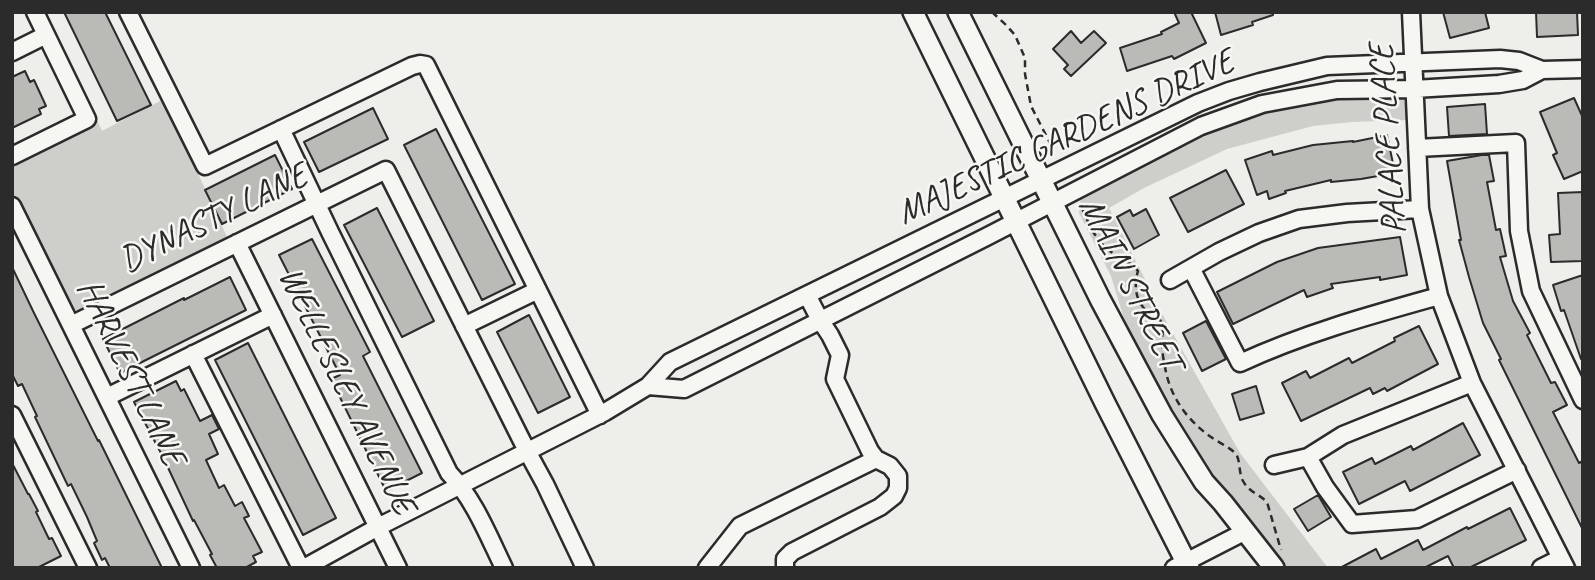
<!DOCTYPE html>
<html>
<head>
<meta charset="utf-8">
<style>
	body { margin:0 }
	#map { position:relative; width:1595px; height:580px; overflow:hidden; background:#eeeeea; font-family:Caveat,sans-serif }
	canvas { display:block }
	.frame { position:absolute; inset:0; border:14px solid #2b2b2b; pointer-events:none }
</style>
</head>
<body>
<div id="map">
<canvas width="1595" height="580"></canvas>
<div class="frame"></div>
</div>
<script>
const ctx = document.querySelector('canvas').getContext('2d');
ctx.lineJoin = 'round';
function fillPath(path, color) { ctx.fillStyle = color; ctx.fill(path, 'evenodd'); }
function stroke(path, color, width, dash) { ctx.strokeStyle = color; ctx.lineWidth = width; ctx.lineCap = dash ? 'butt' : 'round'; ctx.setLineDash(dash || []); ctx.stroke(path); }
function label(font, color, halo, rows, align = 'center') {
  ctx.font = font + ' Caveat,sans-serif'; ctx.lineWidth = 5; ctx.setLineDash([]); ctx.textBaseline = 'middle'; ctx.strokeStyle = halo; ctx.fillStyle = color; for (const [text, x, y, turn = 0] of rows) {
    ctx.save(); ctx.translate(x, y); ctx.rotate((+turn || 0) * Math.PI / 180); ctx.textAlign = isNaN(turn) ? turn : align; if (halo) ctx.strokeText(text, 0, 0); ctx.fillText(text, 0, 0); ctx.restore();
  }
}
fillPath(new Path2D(`
	M1393 96 1403 98 1408 112V120L1352 122 1313 126 1227 149 1144 188 1109 208 1167 323 1240 453 1328 568H1280L1229 503 1190 441 1128 332 1111 276 1079 213 1081 193 1202 134 1250 116 1330 100Z
	M164 99 227 237 78 310H73L67 304 12 194V163L97 120 102 131Z`), '#cececa');
const building = new Path2D(`
	M64 12H105L151 105 117 121Z
	M1174 12H1191L1206 43 1174 59 1172 56 1127 71 1120 48 1162 34 1161 32 1179 23Z
	M1215 12H1273V15L1252 22 1253 25 1221 35Z
	M1443 12H1485L1489 28 1450 38Z
	M1536 12H1577L1578 35 1537 37Z
	M1071 31 1081 43 1094 31 1106 43 1071 76 1064 69 1068 65 1053 49Z
	M25 71 30 82 34 80 46 106 39 109 41 114 12 128V77Z
	M1574 98 1583 118V171L1564 179 1553 155 1557 153 1540 112Z
	M1485 104 1487 134 1449 136 1447 107Z
	M373 108 388 139 319 172 304 142Z
	M436 129 515 284 482 300 404 145Z
	M1387 135 1395 173 1361 179 1331 182V180L1285 191 1286 193 1269 199 1267 191 1257 195 1245 160 1272 151 1273 155 1313 145 1353 141V142Z
	M275 155 292 189 222 224 205 190Z
	M1482 155H1489L1494 181 1487 182 1496 230 1500 229 1506 256 1500 257 1513 301 1530 333 1527 335 1551 383 1555 382 1567 405 1553 412 1579 463 1583 461V530L1499 360 1501 359 1483 323 1469 277 1459 240H1461L1447 161Z
	M1226 170 1244 204 1188 232 1170 198Z
	M1583 192V261L1551 262 1549 235 1560 234 1558 193Z
	M377 208 434 321 402 337 344 225Z
	M1146 209 1159 235 1134 249 1117 217 1130 210 1133 216Z
	M1400 237 1407 275 1380 280V277L1331 284 1333 288 1307 297 1304 290 1233 324 1217 292 1277 262 1318 248Z
	M312 239 370 352 363 356 422 473 386 491 331 379 340 375 279 255Z
	M12 267 34 313 98 441 99 440 162 568H110L105 558 102 560 94 543 97 541 87 517 71 484 68 486 35 417 37 416 22 384 18 386 12 374Z
	M1583 275V359H1581L1564 310 1561 311 1553 285Z
	M230 277 246 310 120 373 103 339 184 298V300Z
	M529 315 570 397 538 413 497 332Z
	M1206 321 1226 359 1202 371 1183 333Z
	M1419 326 1438 364 1387 391 1385 388 1373 394 1370 388 1301 421 1282 383 1306 371 1310 378 1349 358 1352 363 1395 341 1394 338Z
	M248 343 336 518 303 535 215 360Z
	M176 381 181 391 184 389 200 421 212 415 219 429 209 434 218 454 206 460 219 488 224 485 235 506 242 502 249 516 244 518 262 552 253 556 256 562 245 568H217L210 555 212 554 194 520 193 521 163 457 134 402Z
	M1256 386 1264 413 1240 420 1232 394Z
	M1463 423 1480 455 1410 491 1405 481 1359 504 1343 472 1372 458 1375 464 1411 446 1413 450Z
	M12 463 28 494H29L38 511 36 512 49 539 52 538 61 556 37 568H12Z
	M1318 495 1331 517 1308 531 1294 509Z
	M1510 508 1526 540 1469 568H1454L1448 556 1424 568H1340L1376 549 1381 559 1418 540 1423 550 1467 527 1468 529Z`);
fillPath(building, '#babab7');
stroke(building, '#2b2b2b', 2);
const minor = new Path2D(`
	M128 12 205 166 412 66 420 64 426 65 600 415
	M1411 12 1420 209 1439 296 1472 383 1566 568
	M12 52 46 35
	M281 129 330 232 449 473C474 499 488 535 504 568
	M1417 148 1516 143 1519 231 1531 291 1583 400
	M12 156 87 119 35 12
	M12 206 191 568
	M237 243 398 568
	M1191 268 1240 363C1305 333 1371 315 1439 296
	M1170 280 1219 252 1259 233 1299 219 1347 213 1420 209
	M807 295 820 320 830 335 840 355 835 379 870 451 876 459
	M71 325 386 170 527 451 545 484 585 568
	M464 326 538 290
	M193 354 301 568
	M648 386 684 389 986 237 1201 126 1262 104 1337 90 1414 89 1499 84 1523 80 1542 70
	M107 397 273 315
	M12 415 88 568
	M1308 457 1325 487 1352 524 1417 519 1517 470
	M1274 465 1308 457 1343 435 1472 383
	M304 568 378 527 605 412 648 386 670 362 1198 103 1229 91 1260 82 1327 66 1500 59 1519 61 1542 70 1583 69
	M707 568 740 526 876 459 890 466 898 476V488L894 496 880 507 792 552 785 559V568
	M1174 568 1246 531
	M1541 568 1561 558`);
const major = new Path2D(`
	M913 12 1105 403 1189 568
	M958 12 1100 299 1162 415 1204 482 1223 503 1274 568`);
stroke(minor, '#2b2b2b', 21);
stroke(major, '#2b2b2b', 24);
stroke(new Path2D(`
	M992 12 1006 25 1015 35 1025 58V74L1031 106 1051 145V152
	M1082 208C1089 224 1095 240 1110 251 1119 258 1131 262 1138 271 1133 287 1136 305 1151 314 1157 317 1160 318 1162 324 1164 329 1162 335 1162 340 1162 349 1163 359 1165 367 1170 397 1187 420 1211 437 1218 442 1227 446 1234 452 1241 457 1238 472 1243 481 1249 492 1259 494 1267 502L1281 550`), '#2b2b2b', 2.5, [7, 5]);
stroke(minor, '#f6f6f2', 16);
stroke(major, '#f6f6f2', 19);
label('35px', '#2b2b2b', '#f6f6f2', [
	["MAJESTIC GARDENS DRIVE",1066,138,-25],
	["PALACE PLACE",1389,139,-94],
	["DYNASTY LANE",214,219,-26],
	["MAIN STREET",1130,284,63],
	["HARVEST LANE",130,373,64],
	["WELLESLEY AVENUE",346,391,64]
]);
</script>
</body>
</html>
